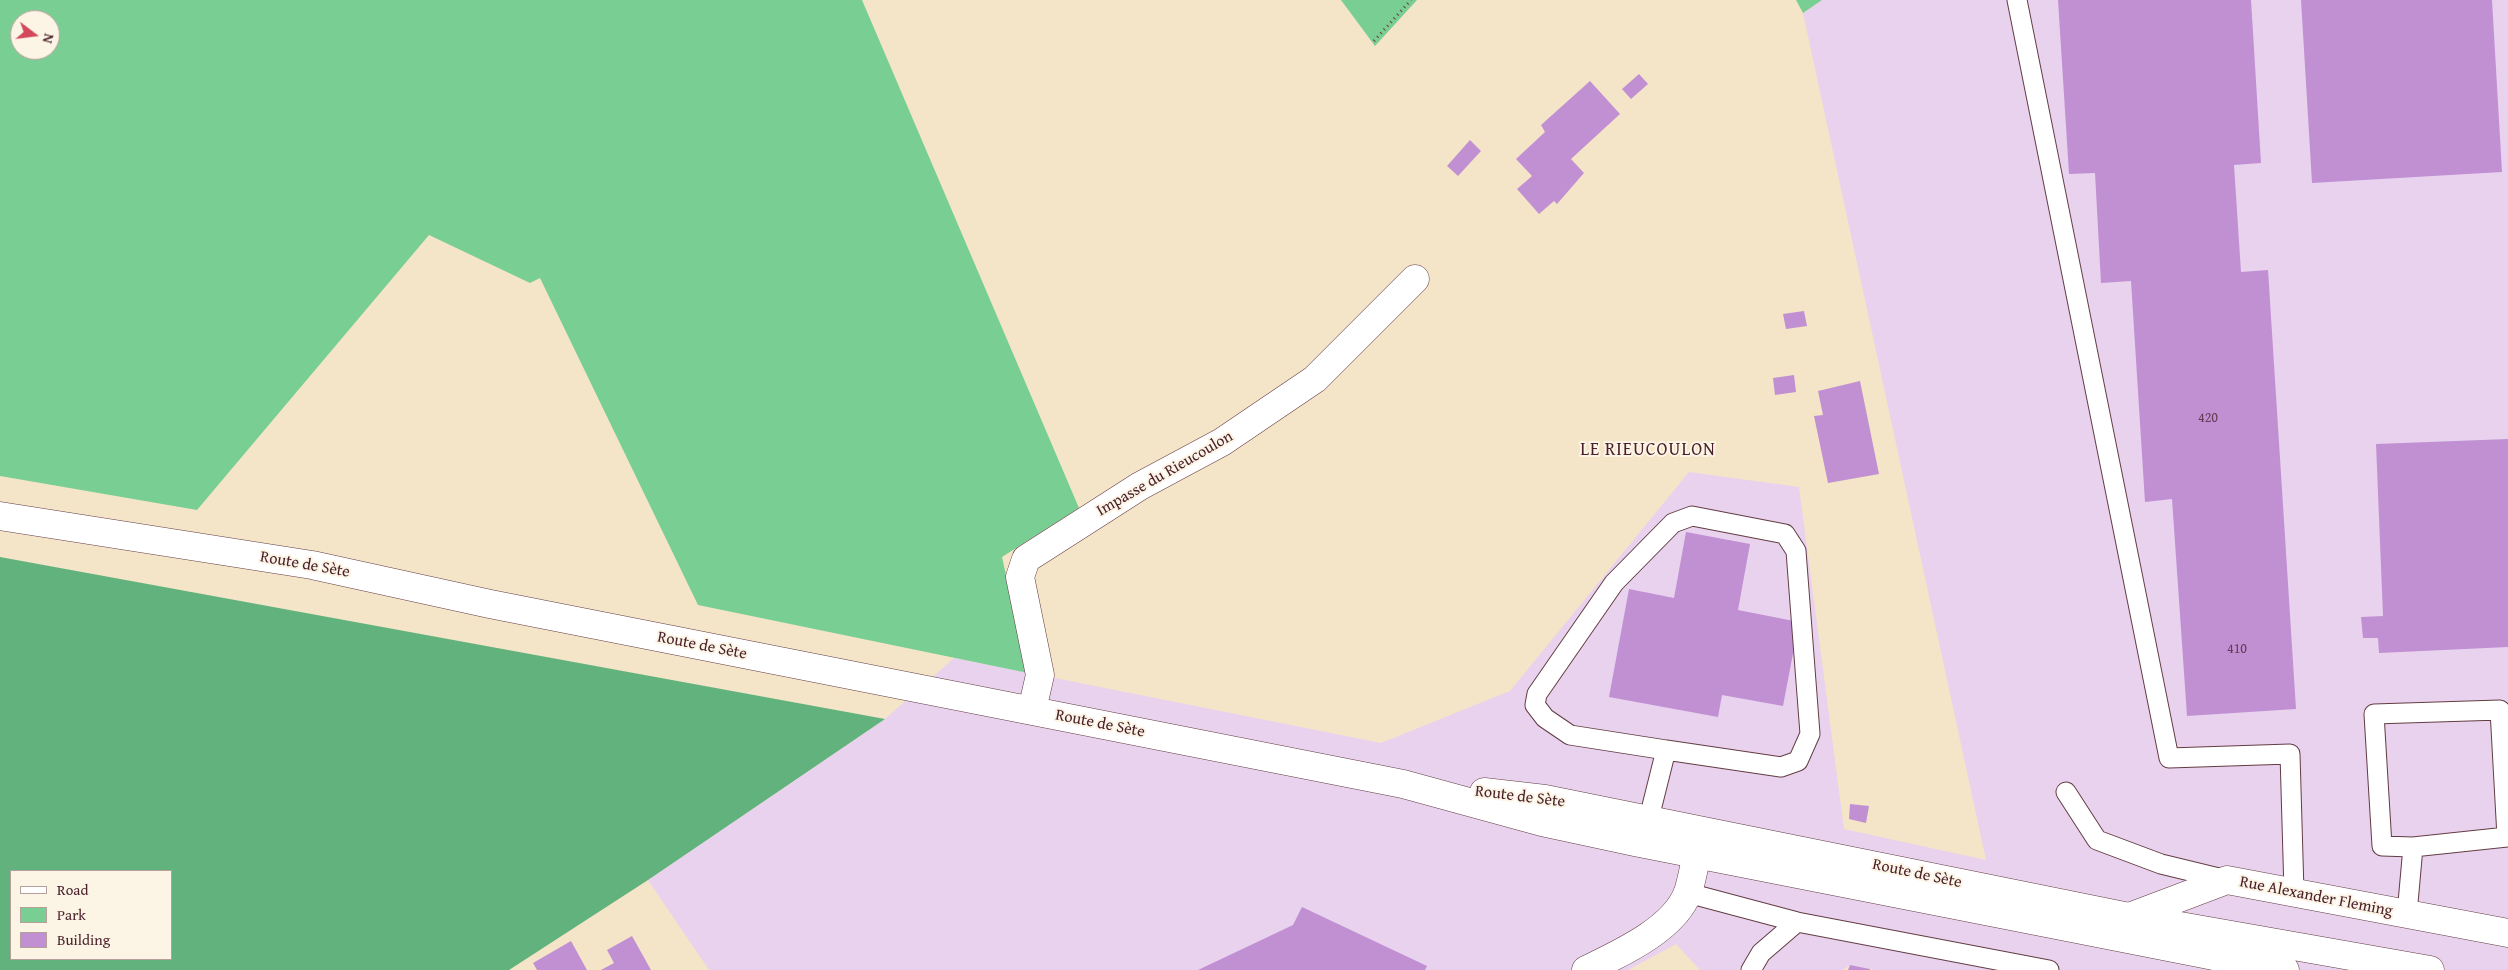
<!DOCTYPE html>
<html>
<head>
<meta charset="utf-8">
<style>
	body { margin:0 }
	#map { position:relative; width:2508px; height:970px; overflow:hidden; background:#f4e4c8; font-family:"Gentium Book Plus",serif }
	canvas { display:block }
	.legend { position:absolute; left:10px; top:870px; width:162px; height:90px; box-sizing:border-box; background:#fcf5e5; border:1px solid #b59f9b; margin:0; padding:6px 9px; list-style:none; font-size:15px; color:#4a1f2b }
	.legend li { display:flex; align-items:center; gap:10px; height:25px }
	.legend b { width:25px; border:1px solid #b59f9b }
	.north { position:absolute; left:10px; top:10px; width:50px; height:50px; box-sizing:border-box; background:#fcf5e5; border:1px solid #b59f9b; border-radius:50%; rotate:105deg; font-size:14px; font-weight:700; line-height:20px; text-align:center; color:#4a1f2b }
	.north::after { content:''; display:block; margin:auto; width:18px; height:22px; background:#d1495b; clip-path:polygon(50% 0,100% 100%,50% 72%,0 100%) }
</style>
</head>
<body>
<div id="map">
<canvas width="2508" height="970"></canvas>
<ul class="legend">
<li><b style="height:6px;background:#fff"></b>Road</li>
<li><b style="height:14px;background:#79cf93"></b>Park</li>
<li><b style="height:14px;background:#c190d3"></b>Building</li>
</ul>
<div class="north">N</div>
</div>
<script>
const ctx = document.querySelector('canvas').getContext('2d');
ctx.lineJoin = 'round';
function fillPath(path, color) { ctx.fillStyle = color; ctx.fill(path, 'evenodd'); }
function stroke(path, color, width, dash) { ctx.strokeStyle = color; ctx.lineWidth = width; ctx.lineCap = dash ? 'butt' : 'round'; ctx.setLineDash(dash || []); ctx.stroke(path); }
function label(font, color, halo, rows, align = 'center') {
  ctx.font = font + ' "Gentium Book Plus",serif'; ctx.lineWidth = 4; ctx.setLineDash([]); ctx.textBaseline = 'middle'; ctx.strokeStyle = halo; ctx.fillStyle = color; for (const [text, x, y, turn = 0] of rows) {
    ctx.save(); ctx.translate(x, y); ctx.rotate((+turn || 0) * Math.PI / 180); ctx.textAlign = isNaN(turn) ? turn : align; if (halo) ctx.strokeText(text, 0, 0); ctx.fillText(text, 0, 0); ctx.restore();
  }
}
fillPath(new Path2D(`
	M1822 0H2508V970H1875L1850 965 1843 970H1700L1676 944 1628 970H709L648 880 885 719 954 658 1381 743 1510 691 1689 472 1799 487 1844 829 1986 860 1803 13Z`), '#e8d2ee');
fillPath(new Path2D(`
	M0 0H862L1079 508 1002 557 1028 673 698 605 540 278 530 283 429 235 197 510 0 476ZM20 20H50V50H20Z
	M1341 0H1417L1375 46Z
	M1796 0H1822L1803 13Z`), '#79cf93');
fillPath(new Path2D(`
	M0 557 885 719 648 880 509 970H0ZM11 871H171V959H11Z`), '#62b27d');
fillPath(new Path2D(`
	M2058 0H2251L2261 163 2234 165 2241 272 2268 270 2296 709 2187 716 2172 499 2145 502 2131 281 2101 283 2095 173 2069 174Z
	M2301 0H2492L2502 172 2312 183Z
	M1639 74 1648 84 1631 99 1622 89Z
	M1590 81 1620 114 1571 159 1584 173 1557 204 1554 201 1539 214 1517 189 1532 176 1516 159 1545 132 1541 125Z
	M1470 140 1481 151 1458 176 1447 166Z
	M1804 311 1807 326 1786 329 1783 314Z
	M1794 375 1796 392 1775 395 1773 378Z
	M1860 381 1879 474 1828 483 1814 416 1823 415 1818 391Z
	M2508 439V647L2379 653 2378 638H2363L2361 617 2383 616 2376 444Z
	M1686 532 1750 544 1738 610 1799 622 1783 706 1722 695 1718 717 1609 697 1629 589 1674 598Z
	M1850 804 1869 806 1866 823 1849 819Z
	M1302 907 1427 966 1425 970H1198L1293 925Z
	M632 936 651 970H601L614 963 607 950Z
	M571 941 587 970H537L533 963Z
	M1850 965 1870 969V970H1848Z`), '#c190d3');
const service = new Path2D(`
	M2017 0 2169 758 2290 754 2294 892
	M2500 710 2507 837 2413 847 2382 846 2374 714Z
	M2066 792 2097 840 2161 864 2227 880
	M1649 818 1666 750 1781 767 1798 761 1810 734 1796 551 1785 534 1692 516 1673 523 1614 583 1537 694 1535 705 1545 718 1570 735 1666 750
	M1688 893 1797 922 2049 970
	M2407 914 2413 847
	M1751 970 1761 953 1797 922`);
const minor = new Path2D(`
	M1032 710 1040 675 1020 577 1026 559 1140 486 1222 442 1315 379 1415 279
	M2129 917 2227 880 2508 933
	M1586 970C1619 954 1675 929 1688 892 1692 880 1694 866 1697 854`);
const primary = new Path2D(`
	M0 516 312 565 490 604 1403 784 1542 822 1635 842 2285 970
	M1484 792 1545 799 2129 917 2430 970`);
stroke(service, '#643d43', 21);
stroke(minor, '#643d43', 29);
stroke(primary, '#643d43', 29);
stroke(new Path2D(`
	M1374 41 1411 0`), '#643d43', 3, [1, 4]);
stroke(service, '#fff', 19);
stroke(minor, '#fff', 28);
stroke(primary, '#fff', 28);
label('14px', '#683b55', null, [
	["420",2208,418],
	["410",2237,649]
]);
label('16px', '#4a1f2b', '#fcf5e5', [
	["Impasse du Rieucoulon",1165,474,-30],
	["Route de Sète",305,565,10],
	["Route de Sète",702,646,11],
	["Route de Sète",1100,724,11],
	["Route de Sète",1520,797,7],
	["Route de Sète",1917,874,12],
	["Rue Alexander Fleming",2316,897,11]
]);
ctx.letterSpacing = '1px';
label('18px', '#4a1f2b', '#fcf5e5', [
	["LE RIEUCOULON",1648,450]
]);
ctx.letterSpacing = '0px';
</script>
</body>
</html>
